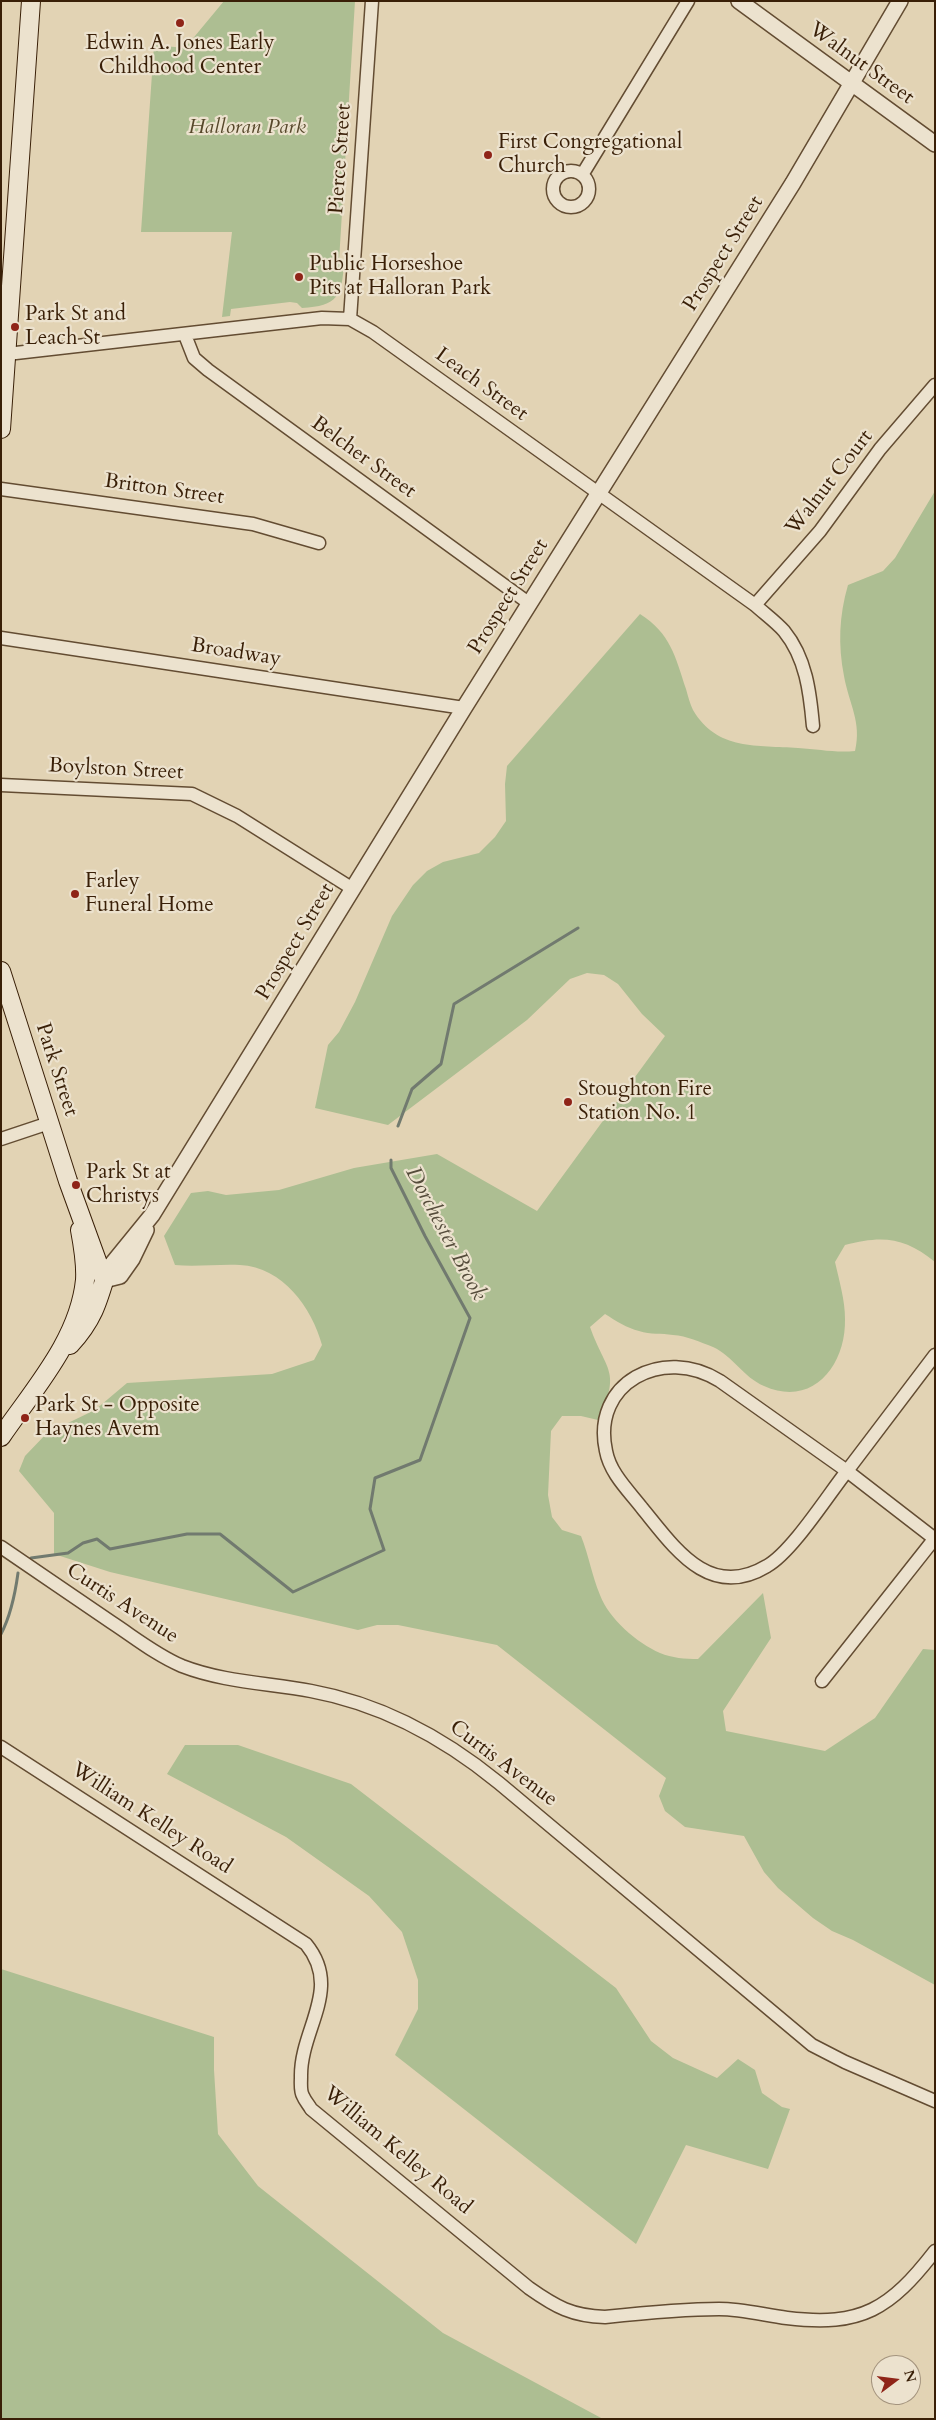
<!DOCTYPE html>
<html>
<head>
<meta charset="utf-8">
<style>
	body { margin:0 }
	#map { position:relative; width:936px; height:2420px; overflow:hidden; background:#e2d3b4; font-family:Cardo,serif }
	canvas { display:block }
	.frame { position:absolute; inset:0; border:2px solid #391f07; pointer-events:none }
	.north { position:absolute; left:871px; top:2355px; width:50px; height:50px; box-sizing:border-box; background:#ece2ce; border:1px solid #a4947e; border-radius:50%; rotate:75deg; font-size:14px; font-weight:700; line-height:20px; text-align:center; color:#391f07 }
	.north::after { content:''; display:block; margin:auto; width:18px; height:22px; background:#8f2418; clip-path:polygon(50% 0,100% 100%,50% 72%,0 100%) }
</style>
</head>
<body>
<div id="map">
<canvas width="936" height="2420"></canvas>
<div class="frame"></div>
<div class="north">N</div>
</div>
<script>
const ctx = document.querySelector('canvas').getContext('2d');
ctx.lineJoin = 'round';
function fillPath(path, color) { ctx.fillStyle = color; ctx.fill(path, 'evenodd'); }
function stroke(path, color, width, dash) { ctx.strokeStyle = color; ctx.lineWidth = width; ctx.lineCap = dash ? 'butt' : 'round'; ctx.setLineDash(dash || []); ctx.stroke(path); }
function label(font, color, halo, rows, align = 'center') {
  ctx.font = font + ' Cardo,serif'; ctx.lineWidth = 4.5; ctx.setLineDash([]); ctx.textBaseline = 'middle'; ctx.strokeStyle = halo; ctx.fillStyle = color; for (const [text, x, y, turn = 0] of rows) {
    ctx.save(); ctx.translate(x, y); ctx.rotate((+turn || 0) * Math.PI / 180); ctx.textAlign = isNaN(turn) ? turn : align; if (halo) ctx.strokeText(text, 0, 0); ctx.fillText(text, 0, 0); ctx.restore();
  }
}
fillPath(new Path2D(`
	M224 1H355L339 261 344 262C342 296 338 306 302 308L297 303 290 302 231 309 230 316 222 317 232 232H141L154 45 185 48Z
	M935 491V1262C905 1237 882 1235 845 1245L835 1262C839 1280 845 1300 845 1319 846 1365 813 1408 764 1386 743 1377 733 1356 713 1347 700 1342 687 1336 673 1335 661 1333 651 1335 639 1331 627 1328 616 1321 605 1314L590 1327C606 1372 622 1370 598 1420L581 1416H562L551 1431 548 1495 552 1517 562 1530 581 1536C589 1556 592 1576 600 1595 609 1619 637 1643 660 1653 672 1658 685 1659 698 1659L763 1593 771 1638 723 1711 726 1731 825 1751 875 1718 923 1649 935 1650V1985L853 1940 832 1931 813 1918 778 1888 764 1872 744 1836 685 1827 665 1811 659 1796 666 1778 497 1645 398 1625H377L358 1630 110 1572 54 1554V1513L19 1471 25 1456 47 1433 95 1410 127 1383 272 1374 314 1360 322 1345C312 1308 283 1267 240 1265 218 1264 196 1267 175 1265L164 1236 191 1193 208 1191 226 1195 279 1190 354 1168 437 1154 537 1211 665 1036 642 1014 618 984 604 975 587 973 570 979 527 1020 388 1125 315 1108 328 1045 339 1032 355 1002 392 916 413 885 427 871 443 862 479 853 495 837 506 821 505 784 507 766 640 614C671 634 675 656 686 689 688 696 690 704 693 710 717 751 758 745 798 748 818 749 835 753 855 751 862 722 849 704 844 676 838 645 839 616 848 585L883 571 895 558Z
	M185 1745H238L351 1784 616 1988 651 2041 673 2058 717 2078 738 2059 755 2070 762 2093 782 2107 790 2109 768 2169 686 2145 636 2244 395 2055 418 2009V1980L402 1932 369 1896 286 1837 167 1774Z
	M1 1969 214 2037V2070L218 2134 258 2186 443 2333 603 2419H1Z`), '#adbe92');
stroke(new Path2D(`
	M398 1126 412 1089 441 1064 454 1004 578 928
	M31 1558 68 1553 83 1543 97 1539 110 1549 187 1534H220L293 1592 384 1550 370 1509 375 1478 420 1460 470 1318 425 1236 391 1168V1160
	M1 1634C11 1615 15 1595 18 1573`), '#717a6f', 3);
const minor = new Path2D(`
	M553 189a18 18 0 1 1 36 0a18 18 0 1 1-36 0Z
	M582 175 688 1
	M350 319 372 1
	M185 335 194 358 208 370 530 604
	M7 354 322 318 350 319 373 332 755 605C765 614 776 622 784 631 806 658 810 692 813 726
	M1 489 253 524 319 543
	M755 605 820 531 880 449 935 385
	M1 638 464 708
	M1 785 192 794 237 816 353 889
	M1 1139 49 1123
	M935 1355 847 1471 720 1381C663 1345 591 1383 606 1451 610 1473 628 1490 642 1508 674 1547 709 1601 767 1566 792 1552 828 1495 847 1471L935 1539
	M1 1547C38 1572 74 1597 111 1622 134 1637 156 1655 182 1666 223 1682 268 1683 311 1691 382 1704 444 1738 499 1783L812 2045 845 2062 935 2101
	M822 1681 935 1538
	M1 1747 306 1944C343 1989 300 2029 301 2077 301 2083 300 2091 303 2096 305 2101 309 2105 311 2109L529 2288C556 2307 572 2316 605 2317 643 2313 681 2309 719 2309 742 2309 764 2315 787 2318 862 2327 890 2309 935 2251`);
const tertiary = new Path2D(`
	M739 1 935 144
	M108 1269 152 1215 464 708 793 183 900 1
	M104 1280 120 1276 132 1259 146 1230`);
const secondary = new Path2D(`
	M1 429 31 1
	M1 971 68 1181 104 1280
	M70 1345C93 1320 98 1302 107 1271
	M1 1437C33 1390 79 1340 85 1280 86 1264 83 1246 80 1230`);
stroke(minor, '#634c32', 15);
stroke(tertiary, '#634c32', 18);
stroke(secondary, '#391f07', 20);
stroke(minor, '#ece2ce', 12);
stroke(tertiary, '#ece2ce', 15);
stroke(secondary, '#ece2ce', 18);
for (const [x, y, r, color] of [
	[180,23,5,"#8f2418"],
	[488,155,5,"#8f2418"],
	[299,277,5,"#8f2418"],
	[15,327,5,"#8f2418"],
	[75,894,5,"#8f2418"],
	[568,1102,5,"#8f2418"],
	[76,1185,5,"#8f2418"],
	[25,1418,5,"#8f2418"]
]) { const dot = new Path2D(); dot.arc(x, y, r, 0, 2 * Math.PI); ctx.fillStyle = color; ctx.fill(dot); stroke(dot, '#ece2ce', 2); }
label('21px', '#391f07', '#ece2ce', [
	["Edwin A. Jones Early",180,44,"center"],
	["Childhood Center",180,68,"center"],
	["First Congregational",498,143],
	["Church",498,167],
	["Public Horseshoe",309,265],
	["Pits at Halloran Park",309,289],
	["Park St and",25,315],
	["Leach St",25,339],
	["Farley",85,882],
	["Funeral Home",85,906],
	["Stoughton Fire",578,1090],
	["Station No. 1",578,1114],
	["Park St at",86,1173],
	["Christys",86,1197],
	["Park St - Opposite",35,1406],
	["Haynes Avem",35,1430]
], 'left');
label('21px', '#391f07', '#ece2ce', [
	["Walnut Street",861,64,36],
	["Pierce Street",341,159,-86],
	["Prospect Street",724,254,-58],
	["Leach Street",481,385,36],
	["Belcher Street",363,458,36],
	["Walnut Court",830,483,-52],
	["Britton Street",164,490,8],
	["Prospect Street",509,597,-58],
	["Broadway",236,653,9],
	["Boylston Street",116,770,3],
	["Prospect Street",296,942,-59],
	["Park Street",56,1070,72],
	["Curtis Avenue",122,1604,33],
	["Curtis Avenue",503,1764,37],
	["William Kelley Road",151,1819,33],
	["William Kelley Road",397,2151,40]
]);
label('italic 21px', '#56472a', '#ece2ce', [
	["Halloran Park",247,128]
]);
label('italic 22px', '#554c3b', '#ece2ce', [
	["Dorchester Brook",445,1234,62]
]);
</script>
</body>
</html>
